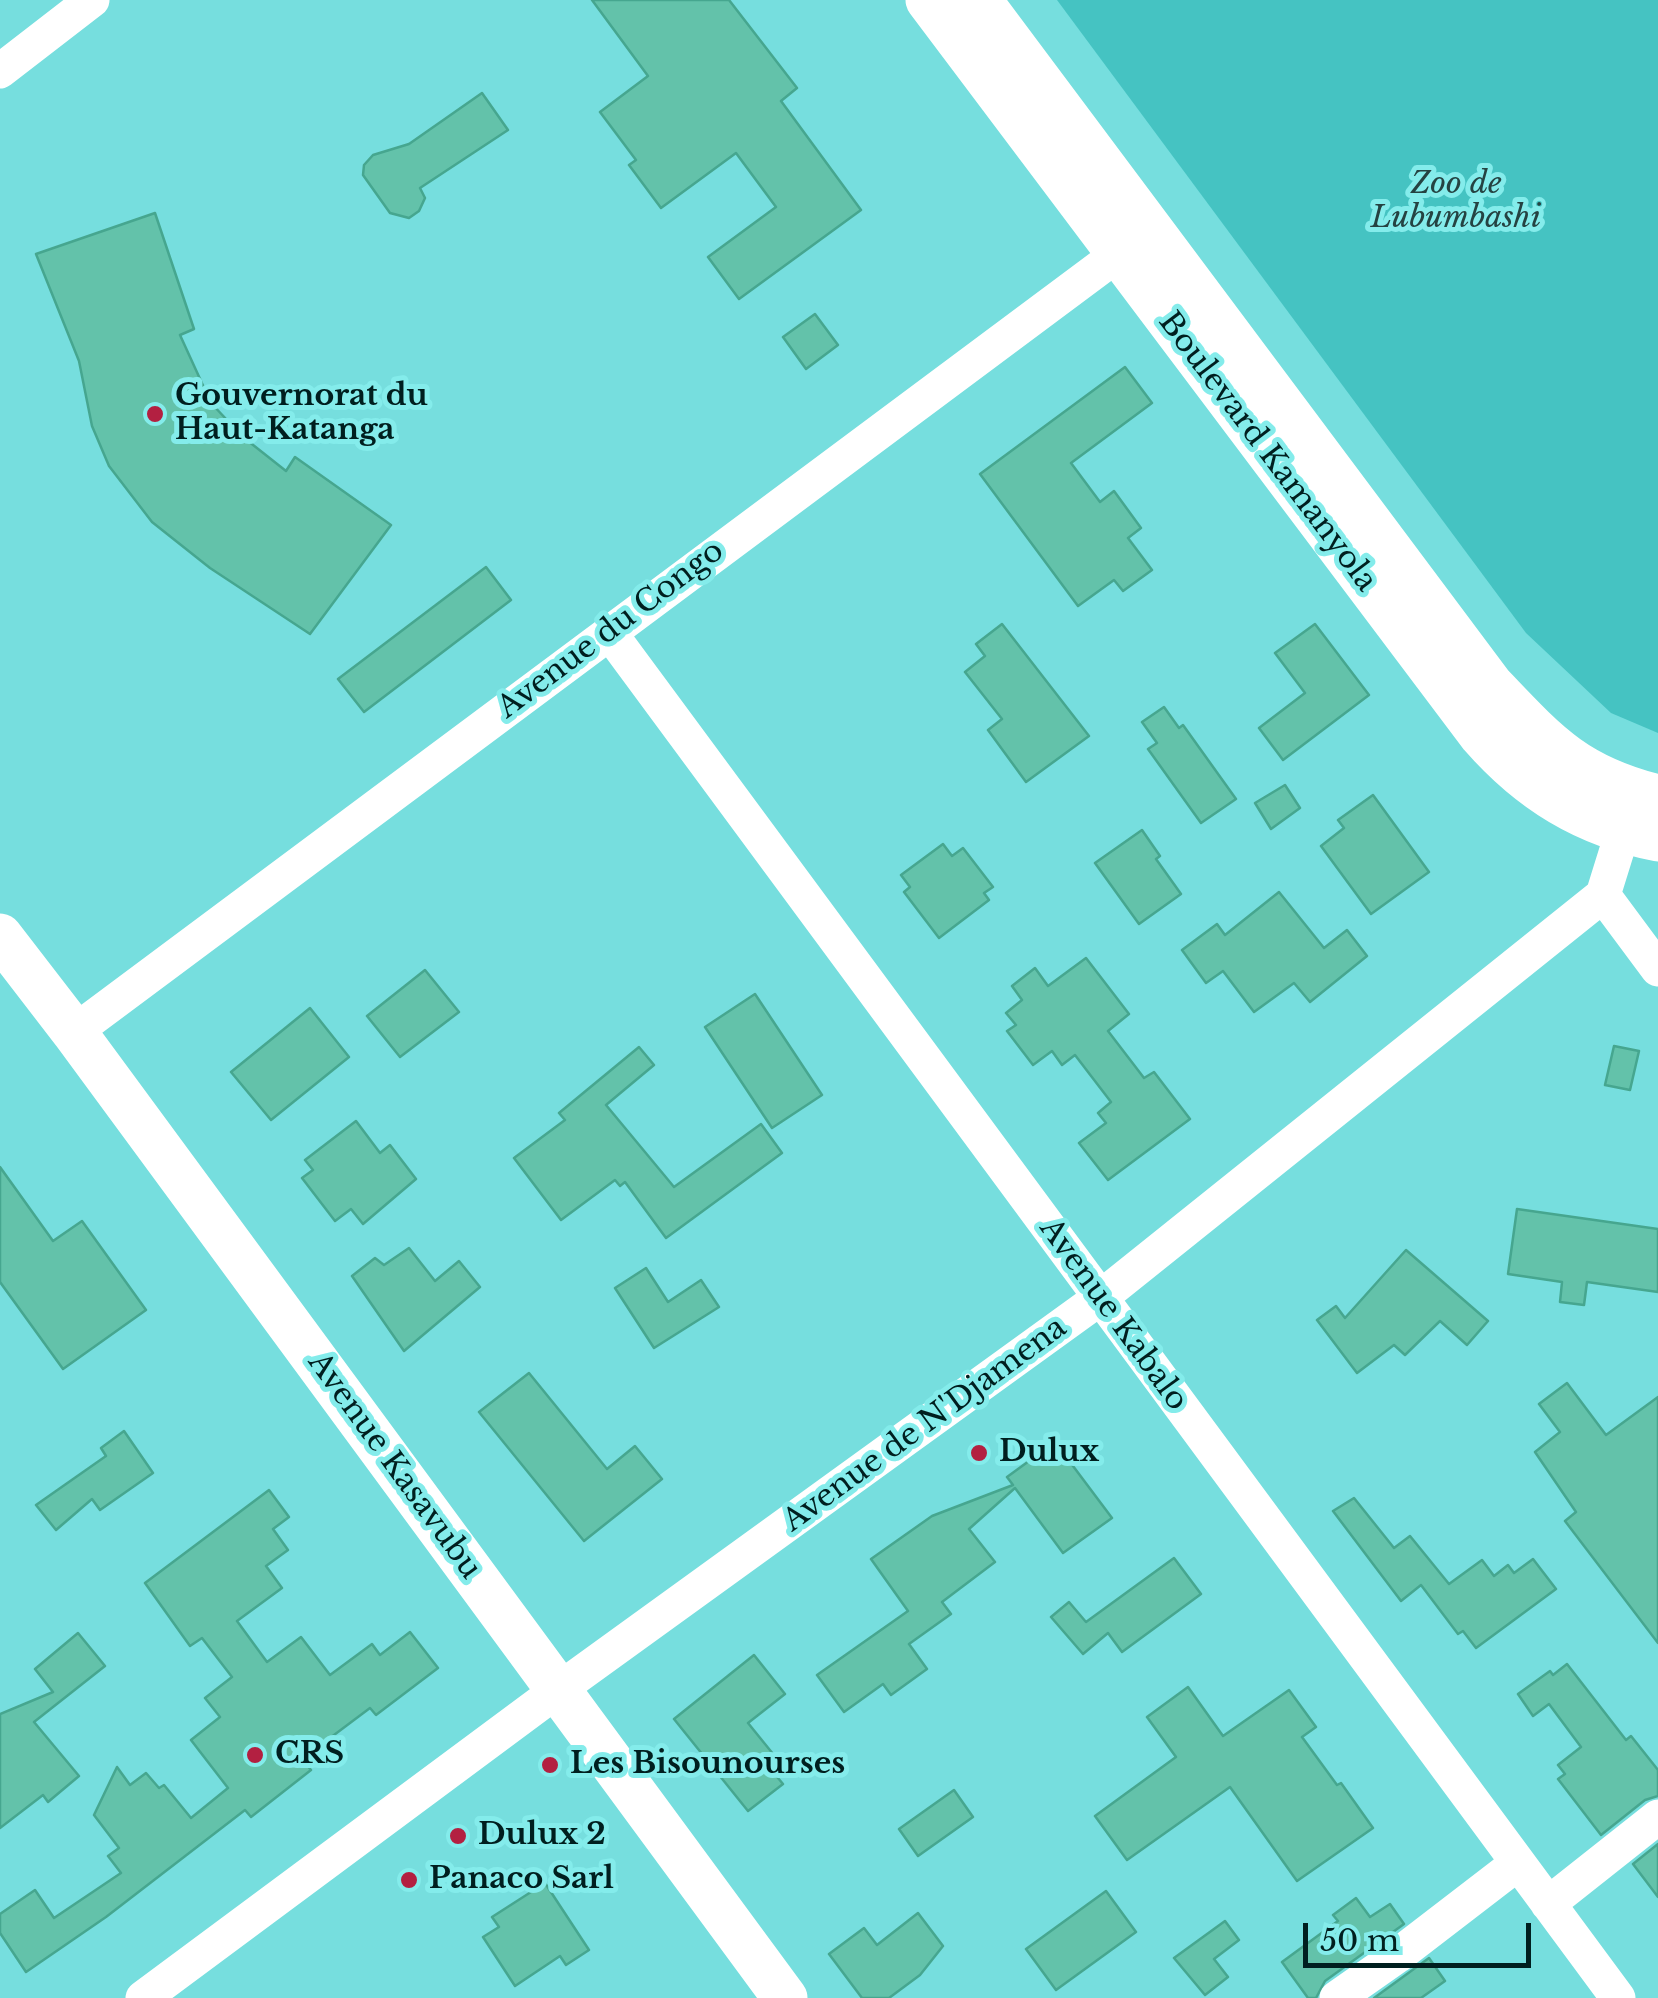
<!DOCTYPE html>
<html>
<head>
<meta charset="utf-8">
<style>
	body { margin:0 }
	#map { position:relative; width:1658px; height:1998px; overflow:hidden; background:#76dede; font-family:"Libre Baskerville",serif }
	canvas { display:block }
	.scale { position:absolute; left:1303px; top:1923px; width:228px; height:45px; box-sizing:border-box; border:5px solid #001f1f; border-top:0; padding-left:12px; font-size:30px; line-height:35px; white-space:nowrap; color:#001f1f; -webkit-text-stroke:8px #84eceb; paint-order:stroke }
</style>
</head>
<body>
<div id="map">
<canvas width="1658" height="1998"></canvas>
<div class="scale">50 m</div>
</div>
<script>
const ctx = document.querySelector('canvas').getContext('2d');
ctx.lineJoin = 'round';
function fillPath(path, color) { ctx.fillStyle = color; ctx.fill(path, 'evenodd'); }
function stroke(path, color, width, dash) { ctx.strokeStyle = color; ctx.lineWidth = width; ctx.lineCap = dash ? 'butt' : 'round'; ctx.setLineDash(dash || []); ctx.stroke(path); }
function label(font, color, halo, rows, align = 'center') {
  ctx.font = font + ' "Libre Baskerville",serif'; ctx.lineWidth = 10; ctx.setLineDash([]); ctx.textBaseline = 'middle'; ctx.strokeStyle = halo; ctx.fillStyle = color; for (const [text, x, y, turn = 0] of rows) {
    ctx.save(); ctx.translate(x, y); ctx.rotate((+turn || 0) * Math.PI / 180); ctx.textAlign = isNaN(turn) ? turn : align; if (halo) ctx.strokeText(text, 0, 0); ctx.fillText(text, 0, 0); ctx.restore();
  }
}
fillPath(new Path2D(`
	M1057 0H1658V733L1611 713 1526 633Z`), '#45c3c2');
const building = new Path2D(`
	M592 0H729L797 88 781 101 861 210 739 299 708 257 776 207 736 153 661 208 629 165 636 160 600 112 648 76Z
	M482 93 508 130 420 188 425 198 419 211 409 218 390 213 363 175 364 165 373 155 409 144Z
	M155 213 194 329 180 335 211 403 243 437 286 471 295 457 391 525 310 634 210 568 152 522 109 466 92 426 79 361 36 254Z
	M815 314 838 345 806 369 783 337Z
	M1125 367 1152 403 1071 463 1100 502 1114 491 1141 528 1128 538 1152 570 1123 591 1114 580 1078 606 980 474Z
	M486 567 511 600 364 712 338 679Z
	M1002 624 1089 736 1026 782 988 730 1002 719 965 672 985 656 976 644Z
	M1315 624 1369 695 1283 760 1259 728 1305 693 1275 653Z
	M1164 707 1179 728 1183 725 1236 799 1201 823 1148 749 1157 743 1142 722Z
	M1285 785 1300 808 1271 829 1255 803Z
	M1373 795 1429 872 1371 914 1321 846 1344 828 1338 820Z
	M1142 830 1160 856 1156 859 1181 894 1139 924 1095 863Z
	M943 844 952 856 963 848 993 887 984 893 989 900 939 938 904 892 910 887 901 875Z
	M1279 892 1324 948 1347 930 1367 956 1310 1002 1294 983 1254 1012 1223 971 1206 983 1182 950 1217 924 1225 935Z
	M1086 958 1129 1014 1108 1031 1144 1078 1154 1072 1190 1119 1108 1180 1079 1143 1106 1123 1098 1113 1111 1102 1075 1055 1062 1065 1052 1051 1033 1065 1007 1031 1016 1025 1006 1013 1022 1000 1012 986 1035 968 1048 986Z
	M425 970 459 1012 400 1057 367 1016Z
	M755 994 822 1095 772 1128 705 1027Z
	M310 1008 349 1057 271 1120 231 1072Z
	M1614 1046 1639 1051 1630 1090 1605 1085Z
	M639 1047 654 1065 606 1105 674 1187 761 1124 782 1153 666 1238 625 1182 620 1186 615 1180 561 1220 514 1158 565 1120 559 1113Z
	M356 1121 380 1153 390 1145 416 1179 363 1224 351 1209 335 1221 302 1178 313 1170 305 1160Z
	M0 1167 53 1241 82 1221 146 1310 63 1369 0 1282Z
	M1517 1209 1658 1229V1292L1587 1282 1584 1305 1560 1302 1562 1282 1508 1274Z
	M409 1248 435 1281 459 1261 480 1287 404 1351 352 1276 375 1258 384 1265Z
	M1406 1250 1488 1321 1467 1345 1440 1321 1405 1355 1394 1345 1357 1373 1317 1320 1336 1306 1345 1318Z
	M646 1268 668 1302 701 1280 719 1307 654 1348 615 1288Z
	M529 1373 607 1469 635 1446 662 1479 584 1541 479 1412Z
	M1567 1383 1606 1435 1658 1397V1643L1565 1521 1576 1512 1535 1452 1560 1432 1539 1404Z
	M124 1431 153 1473 100 1510 92 1499 56 1530 36 1505 106 1456 101 1448Z
	M1052 1438 1112 1518 1063 1553 1015 1488 969 1529 995 1562 942 1602 951 1614 909 1644 927 1669 891 1695 883 1684 844 1712 817 1675 908 1611 871 1559 932 1516 1013 1485 1007 1477 1029 1461 1027 1458Z
	M269 1490 289 1517 273 1529 288 1550 266 1566 282 1588 237 1621 267 1662 301 1637 330 1675 372 1644 380 1655 410 1632 438 1668 376 1715 370 1708 302 1759 311 1770 251 1817 245 1810 106 1917 26 1972 0 1933V1914L35 1890 54 1918 121 1873 108 1856 119 1848 94 1815 117 1767 130 1785 146 1773 159 1788 164 1785 191 1818 228 1788 191 1740 220 1717 205 1698 232 1677 202 1638 190 1646 145 1583Z
	M1354 1498 1394 1548 1410 1536 1449 1584 1482 1560 1494 1576 1508 1565 1514 1573 1533 1559 1556 1589 1476 1648 1463 1631 1458 1634 1421 1585 1401 1601 1333 1511Z
	M1174 1558 1201 1594 1122 1652 1108 1633 1083 1654 1051 1617 1069 1602 1086 1622Z
	M78 1633 105 1666 34 1722 79 1776 48 1802 43 1795 0 1828V1714L53 1692 35 1669Z
	M754 1655 785 1694 748 1723 782 1765 773 1772 783 1784 748 1811 674 1719Z
	M1567 1664 1626 1740 1631 1736 1658 1770V1796L1645 1800 1601 1835 1558 1779 1565 1774 1558 1765 1581 1747 1549 1704 1533 1716 1518 1694 1550 1671 1553 1675Z
	M1188 1687 1223 1736 1289 1690 1316 1727 1302 1737 1337 1785 1341 1783 1373 1828 1297 1881 1230 1787 1127 1860 1095 1816 1176 1757 1147 1717Z
	M954 1790 973 1817 918 1856 899 1829Z
	M1658 1844V1897L1633 1864Z
	M545 1883 589 1950 566 1965 560 1956 515 1986 483 1937 499 1927 492 1917Z
	M1106 1891 1136 1932 1056 1990 1026 1949Z
	M1356 1898 1370 1917 1390 1904 1404 1924 1325 1981 1316 1998H1308L1282 1962 1338 1921 1333 1915Z
	M918 1913 943 1946 920 1975 889 1998H862L829 1954 864 1928 877 1945Z
	M1225 1921 1239 1940 1214 1959 1228 1977 1205 1995 1174 1958Z
	M1429 1958 1445 1981 1421 1998H1374Z`);
fillPath(building, '#63c2aa');
stroke(building, '#46a68f', 2.5);
stroke(new Path2D(`
	M0 71 92 0
	M609 632 1618 1998
	M1603 895 1658 969
	M74 1032 1137 240
	M1548 1904 1658 1817
	M143 1998 558 1690 1100 1298 1603 895 1631 805
	M1337 1998 1397 1956 1518 1863`), '#fff', 35);
stroke(new Path2D(`
	M928 0 1481 735C1530 791 1585 825 1658 839
	M979 0 1491 685C1547 744 1576 777 1658 797
	M0 936 74 1032 785 1998`), '#fff', 45);
for (const [x, y, r, color] of [
	[155,414,10,"#b32041"],
	[979,1453,10,"#b32041"],
	[255,1755,10,"#b32041"],
	[550,1765,10,"#b32041"],
	[458,1836,10,"#b32041"],
	[409,1880,10,"#b32041"]
]) { const dot = new Path2D(); dot.arc(x, y, r, 0, 2 * Math.PI); ctx.fillStyle = color; ctx.fill(dot); stroke(dot, '#84eceb', 4); }
label('italic 30px', '#254342', '#84eceb', [
	["Zoo de",1456,185],
	["Lubumbashi",1456,219]
]);
label('bold 30px', '#001f1f', '#84eceb', [
	["Gouvernorat du",175,397],
	["Haut-Katanga",175,431],
	["Dulux",999,1453],
	["CRS",275,1755],
	["Les Bisounourses",570,1765],
	["Dulux 2",478,1836],
	["Panaco Sarl",429,1880]
], 'left');
label('30px', '#001f1f', '#84eceb', [
	["Boulevard Kamanyola",1267,452,53],
	["Avenue du Congo",611,630,-37],
	["Avenue Kabalo",1113,1315,54],
	["Avenue de N'Djamena",925,1425,-36],
	["Avenue Kasavubu",394,1466,54]
]);
</script>
</body>
</html>
